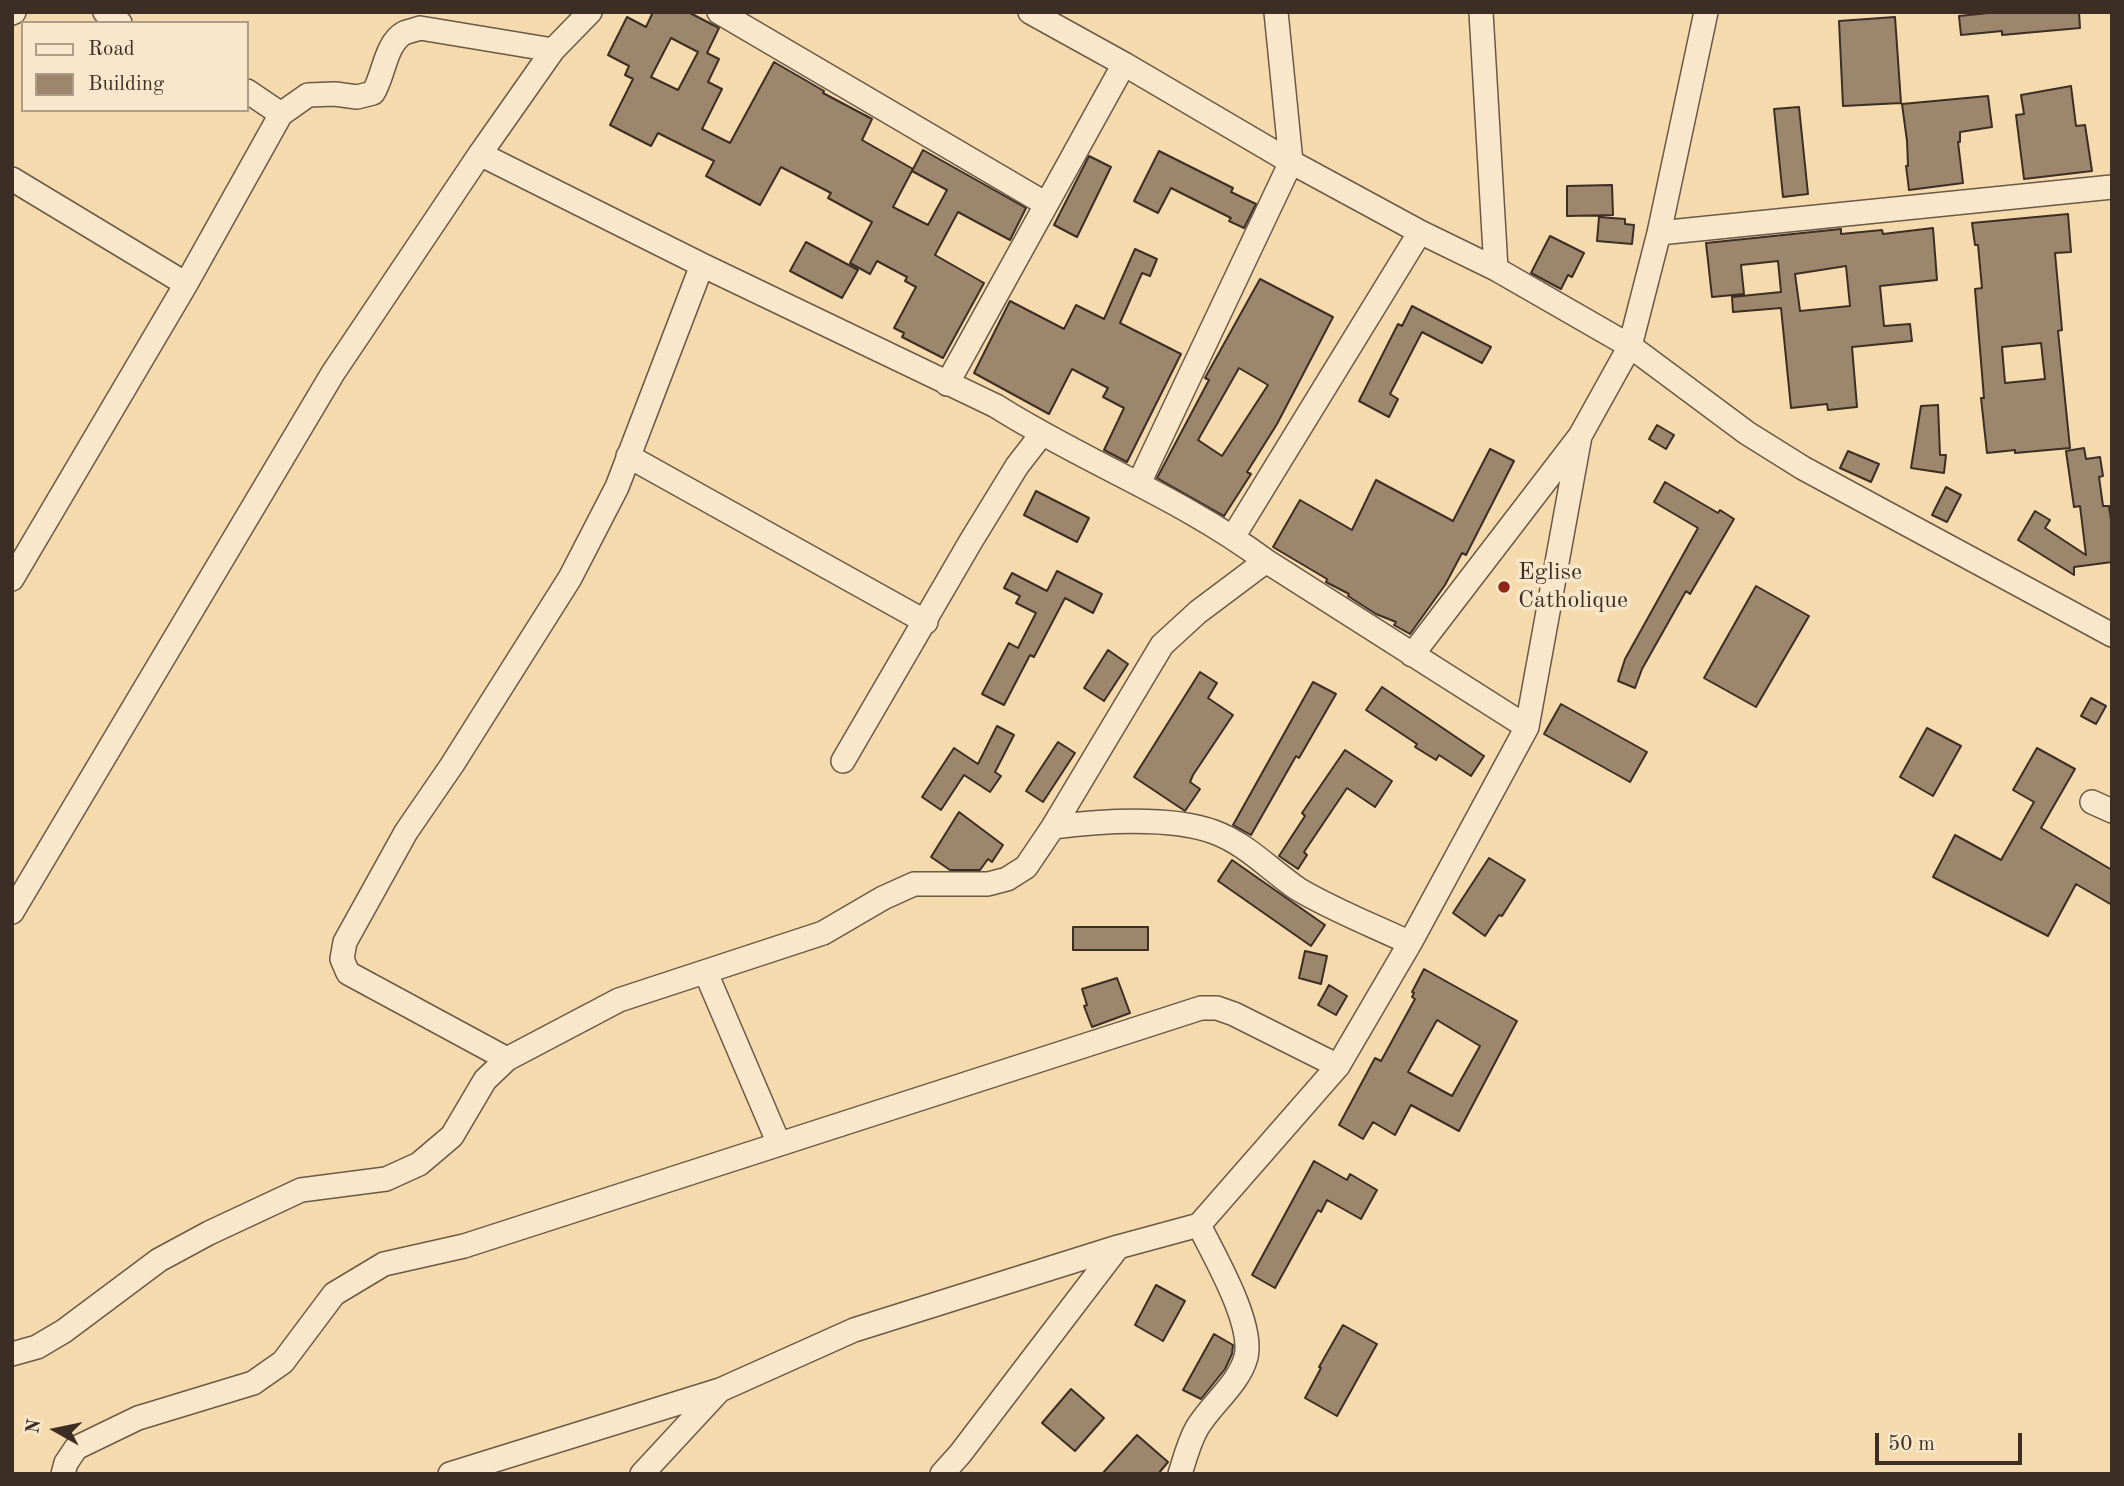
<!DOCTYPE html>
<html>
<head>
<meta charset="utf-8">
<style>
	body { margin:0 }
	#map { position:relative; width:2124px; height:1486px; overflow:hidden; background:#f5daad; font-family:"Old Standard TT",serif }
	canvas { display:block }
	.frame { position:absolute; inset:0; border:14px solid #3c2e25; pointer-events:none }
	.legend { position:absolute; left:21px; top:21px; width:228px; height:91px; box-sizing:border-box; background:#f8e7ca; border:2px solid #ad9d88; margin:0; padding:9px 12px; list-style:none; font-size:21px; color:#3c2e25 }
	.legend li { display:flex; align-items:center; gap:14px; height:35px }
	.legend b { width:35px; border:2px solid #ad9d88 }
	.north { position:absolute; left:21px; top:1395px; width:70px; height:70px; -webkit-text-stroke:5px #f8e7ca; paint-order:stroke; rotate:279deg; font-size:19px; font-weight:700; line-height:28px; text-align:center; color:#3c2e25 }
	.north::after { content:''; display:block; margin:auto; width:24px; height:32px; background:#3c2e25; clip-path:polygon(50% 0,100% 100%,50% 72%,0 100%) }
	.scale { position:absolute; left:1875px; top:1433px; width:147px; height:32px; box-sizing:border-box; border:4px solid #3c2e25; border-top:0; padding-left:9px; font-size:21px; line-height:24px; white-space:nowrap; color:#3c2e25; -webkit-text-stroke:5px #f8e7ca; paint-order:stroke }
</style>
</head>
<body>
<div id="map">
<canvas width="2124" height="1486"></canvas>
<div class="frame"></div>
<ul class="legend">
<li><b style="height:9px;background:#f8e7ca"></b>Road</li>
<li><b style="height:19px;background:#9c876c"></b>Building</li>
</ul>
<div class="north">N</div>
<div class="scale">50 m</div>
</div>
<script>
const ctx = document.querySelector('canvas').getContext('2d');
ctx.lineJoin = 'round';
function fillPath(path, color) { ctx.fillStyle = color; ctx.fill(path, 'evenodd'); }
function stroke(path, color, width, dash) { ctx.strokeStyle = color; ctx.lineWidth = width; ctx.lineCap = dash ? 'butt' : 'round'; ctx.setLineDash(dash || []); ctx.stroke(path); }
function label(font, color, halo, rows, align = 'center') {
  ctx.font = font + ' "Old Standard TT",serif'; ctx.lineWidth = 7; ctx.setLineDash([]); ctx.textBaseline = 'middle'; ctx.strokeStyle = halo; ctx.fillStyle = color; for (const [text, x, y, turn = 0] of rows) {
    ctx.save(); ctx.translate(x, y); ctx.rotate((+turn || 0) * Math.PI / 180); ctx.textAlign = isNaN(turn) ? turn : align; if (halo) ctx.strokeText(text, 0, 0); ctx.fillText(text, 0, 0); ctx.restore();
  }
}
const building = new Path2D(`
	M653 12H688L719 28 707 53 719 59 708 82 722 89 702 129 730 143 774 62 824 91 823 93 872 119 862 140 913 169 893 207 928 225 947 190 912 171 923 150 1026 208 1010 240 958 212 935 255 984 283 943 358 902 337 904 333 894 328 916 287 905 281 907 277 877 261 870 274 850 263 872 222 828 198 831 193 781 167 760 205 706 176 714 161 658 133 651 146 610 125 633 79 625 75 629 66 608 55 627 17 646 27ZM671 38 698 52 678 90 651 77Z
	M1998 12H2079L2080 28 2002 35V31L1961 35 1959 16Z
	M1895 17 1901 103 1843 106 1839 21Z
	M2071 86 2076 126 2085 125 2092 171 2024 179 2016 115 2024 114 2021 95Z
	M1988 96 1992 127 1960 132V142H1958L1963 183 1909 190 1906 166H1908L1907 141 1902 104Z
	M1799 107 1808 194 1783 197 1774 109Z
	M1159 151 1233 188 1231 192 1256 204 1244 228 1229 221 1231 218 1171 188 1158 213 1134 201Z
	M1089 156 1111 167 1077 237 1054 225Z
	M1612 185 1613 215 1567 216V186Z
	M2068 214 2071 252 2055 253 2062 330 2058 331 2070 448 2015 453V450L1987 453 1981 398H1984L1975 289 1982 288 1978 245H1975L1972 223ZM2041 343 2045 379 2005 383 2002 347Z
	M1599 217 1625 219V224L1634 225 1632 244 1597 241Z
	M1933 228 1937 280 1880 286 1884 326 1910 324 1912 341 1852 347 1857 407 1828 410 1827 404 1791 408 1781 308 1733 312 1732 297 1781 292 1778 261 1741 265 1744 294 1712 297 1706 243 1841 229V234L1882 230 1883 234ZM1846 266 1850 306 1800 311 1795 274Z
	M1550 236 1584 253 1572 277 1568 275 1561 289 1531 273Z
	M806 242 858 270 842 298 790 271Z
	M1135 249 1157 259 1150 276 1142 273 1120 323 1181 354 1127 462 1104 450 1124 408 1103 397 1108 388 1072 369 1049 414 974 373 1010 301 1064 329 1076 305 1104 319Z
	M1260 279 1333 317 1277 424 1247 472 1251 474 1224 516 1157 478 1209 380 1205 378ZM1239 368 1268 385 1222 456 1198 440Z
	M1412 306 1491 347 1482 363 1422 332 1390 394 1398 399 1389 417 1359 401 1398 324 1402 326Z
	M1938 405 1940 455H1946L1944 473 1911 468 1921 406Z
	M1657 425 1674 435 1666 449 1649 439Z
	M2084 448 2086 459 2100 457 2103 476 2099 477 2103 506H2109L2112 527V562L2074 567V575L2018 540 2035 511 2050 520 2045 528 2086 555 2080 506 2074 507 2066 451Z
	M1490 449 1514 461 1466 555 1462 553 1445 585 1410 634 1394 625 1396 622 1376 614 1348 596 1349 594 1326 582 1327 579 1273 547 1300 500 1352 530 1376 480 1453 521Z
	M1848 451 1879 464 1871 482 1840 468Z
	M1665 482 1718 513 1720 510 1734 519 1690 594 1686 591 1642 669 1635 688 1618 681 1625 659 1698 528 1654 502Z
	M1946 487 1961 495 1947 522 1932 515Z
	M1036 491 1089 518 1077 542 1024 515Z
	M1057 571 1102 594 1093 613 1065 598 1034 657 1030 655 1004 705 982 694 1009 643 1018 648 1036 613 1016 603 1020 596 1004 588 1012 573 1047 591Z
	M1756 586 1809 616 1756 707 1704 678Z
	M1108 650 1128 664 1104 701 1084 688Z
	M1200 672 1217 683 1208 698 1233 715 1193 775 1190 782 1200 789 1185 811 1134 777Z
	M1313 682 1336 694 1299 758 1296 756 1251 835 1233 825Z
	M1382 687 1484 756 1471 776 1439 755 1436 760 1415 747 1417 744 1366 710Z
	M2091 698 2106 706 2096 724 2081 716Z
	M1561 704 1647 752 1630 782 1544 734Z
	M997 726 1014 735 995 772 1001 776 990 792 964 775 941 810 922 797 954 748 978 764Z
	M1927 728 1961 746 1933 796 1900 777Z
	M1058 742 1075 753 1043 802 1026 791Z
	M2037 748 2075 769 2041 828 2112 870V905L2076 884 2048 936 1933 877 1955 835 2001 860 2034 802 2013 790Z
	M1345 750 1392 781 1375 807 1347 788 1304 852 1307 855 1298 869 1279 856 1305 816 1302 813Z
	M959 812 1003 845 992 862 988 859 980 870H950L931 857Z
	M1489 858 1525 880 1502 916 1499 915 1485 936 1453 913Z
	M1232 860 1325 925 1311 946 1218 881Z
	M1073 927H1148V950H1073Z
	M1305 951 1327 956 1321 984 1299 978Z
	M1424 969 1517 1021 1459 1131 1411 1105 1395 1135 1373 1122 1363 1139 1339 1125 1375 1058 1381 1061 1415 999 1412 997 1414 993 1412 992ZM1437 1020 1480 1046 1452 1096 1408 1072Z
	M1117 978 1130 1013 1092 1027 1084 1006 1087 1005 1082 989Z
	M1329 985 1347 996 1336 1015 1318 1005Z
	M1314 1161 1347 1180 1350 1174 1377 1190 1361 1219 1327 1200 1321 1212 1318 1210 1275 1288 1252 1275Z
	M1156 1285 1185 1301 1163 1341 1135 1325Z
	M1343 1325 1377 1344 1337 1416 1305 1398 1321 1368 1319 1367Z
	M1214 1334 1233 1345 1232 1354 1225 1369 1201 1399 1183 1390Z
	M1071 1389 1104 1418 1075 1451 1042 1423Z
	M1137 1435 1168 1462 1158 1474H1102Z`);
fillPath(building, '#9c876c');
stroke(building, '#3c2e25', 2);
const street = new Path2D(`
	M105 12 120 23
	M590 12 553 50 480 154 702 265 996 406C1084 462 1182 498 1266 561L1527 727 1580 436
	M719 12 1046 204
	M1030 12 1124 64 1291 162 1420 232 1496 269 1630 346 1747 433 1803 468 2112 635
	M1481 12 1496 269
	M12 13 14 12
	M247 91 281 114
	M12 179 186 284
	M1659 233 2112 187
	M947 384 1124 64
	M628 456 926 622
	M1139 483 1291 162 1276 12
	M1233 537 1420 232
	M12 579 186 284 281 114 308 95 335 94 357 97 373 93C384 76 385 44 404 33 409 31 415 30 420 28L553 50
	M1412 655 1580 436 1630 346 1659 233 1706 12
	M843 761 971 541 1017 466 1041 435
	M2092 802 2112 811
	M1053 827C1099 821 1171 816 1214 832 1247 844 1270 870 1298 889 1331 909 1374 926 1410 943
	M12 912 333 373 480 154
	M706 973 779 1144
	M507 1059 348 973 342 959 345 942 406 832 452 765 570 578 617 487 702 265
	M12 1354 37 1347 64 1331 159 1260 209 1233 301 1190 386 1179 419 1164 452 1136 485 1080 507 1059 619 1000 823 933 883 898 914 884H988L1007 879 1026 867 1053 827 1162 645 1198 612 1266 561
	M63 1474 66 1463 76 1448 138 1418 253 1383 283 1362 334 1294 384 1264 464 1246 1201 1008H1217L1234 1014 1338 1066
	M450 1474 720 1390 854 1330 1118 1247 1199 1225 1338 1066 1410 943 1527 727
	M642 1474 718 1392
	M942 1474 960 1454 1118 1247
	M1180 1474C1185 1458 1189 1442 1197 1428 1211 1404 1239 1384 1246 1357 1254 1323 1214 1256 1199 1225`);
stroke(street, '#6a5947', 26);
stroke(street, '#f8e7ca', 23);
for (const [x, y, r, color] of [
	[1504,587,7,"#8f2418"]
]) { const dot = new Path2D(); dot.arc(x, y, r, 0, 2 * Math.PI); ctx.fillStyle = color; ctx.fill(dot); stroke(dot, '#f8e7ca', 2.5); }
label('24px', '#3c2e25', '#f8e7ca', [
	["Eglise",1518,573],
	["Catholique",1518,601]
], 'left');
</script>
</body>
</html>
